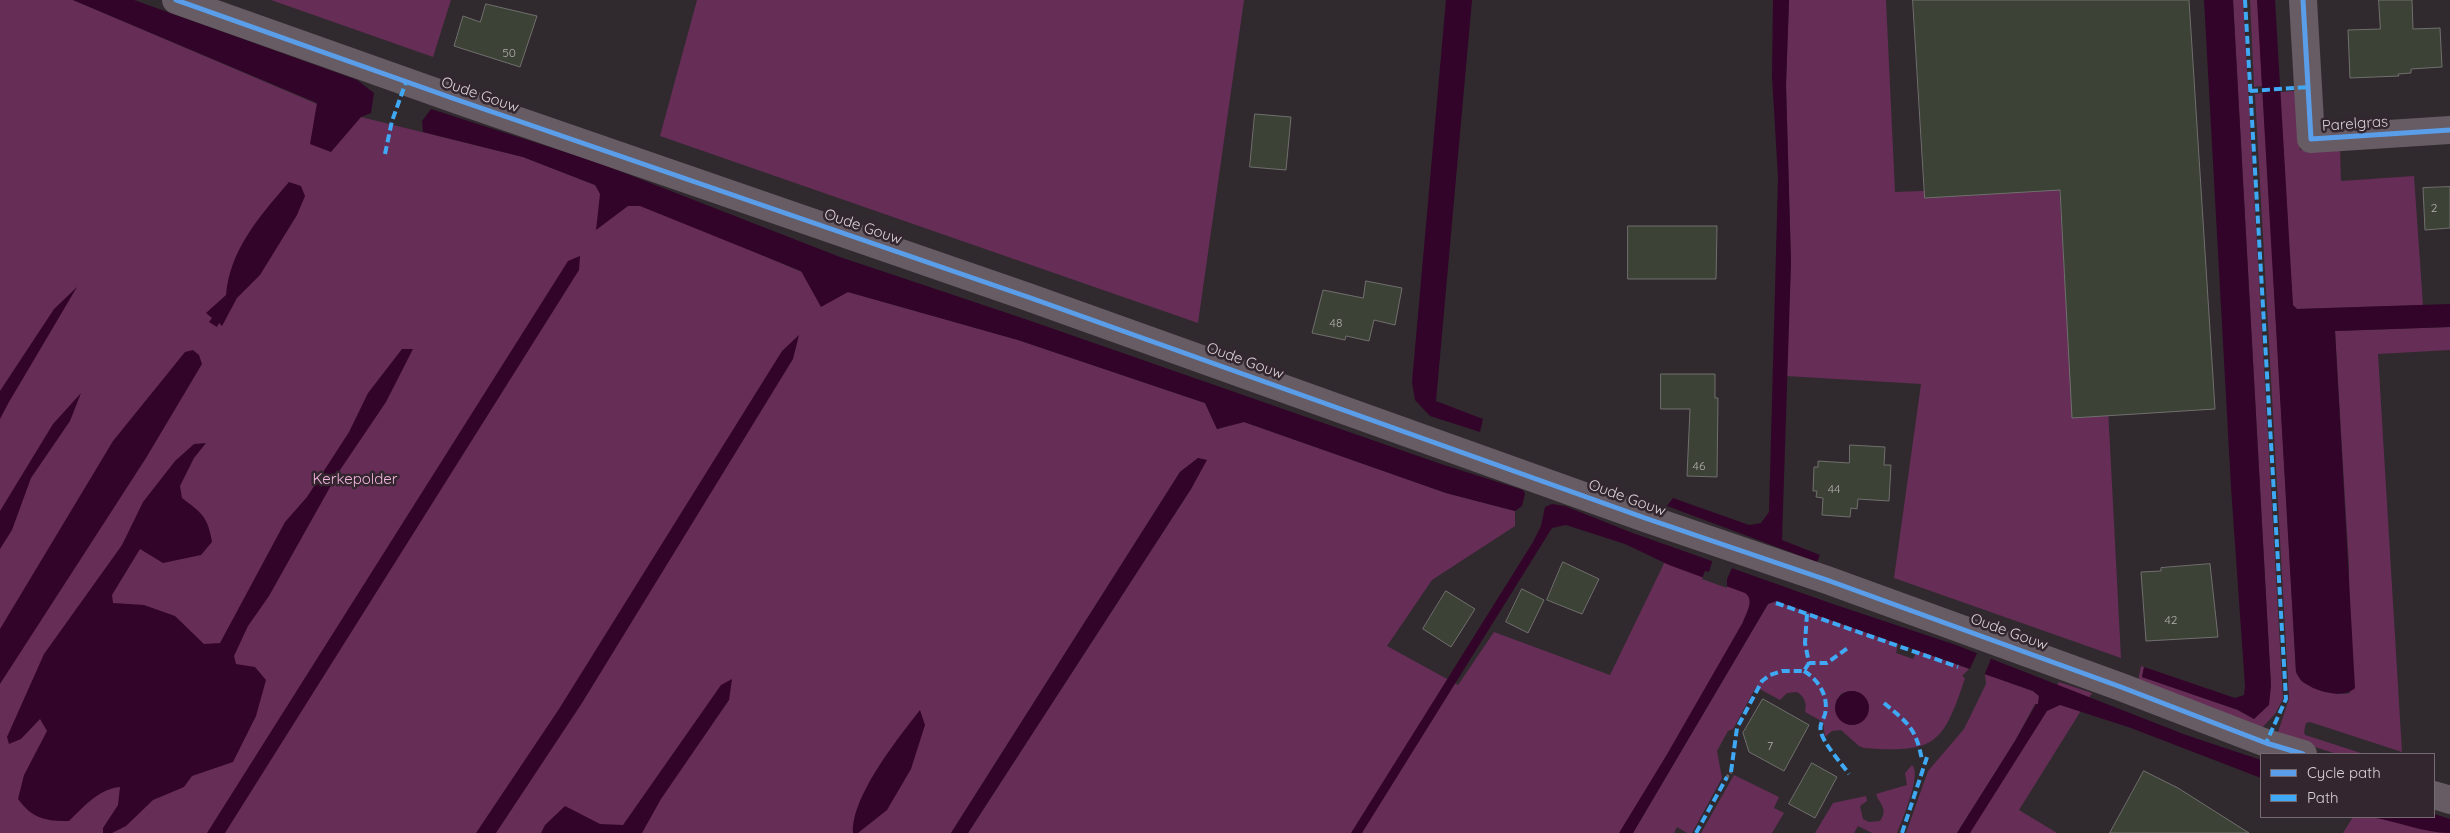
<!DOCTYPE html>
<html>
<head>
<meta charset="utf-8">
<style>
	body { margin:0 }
	#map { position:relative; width:2450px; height:833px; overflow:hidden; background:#302a2e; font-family:Quicksand,sans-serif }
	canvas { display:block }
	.legend { position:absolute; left:2260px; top:753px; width:175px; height:65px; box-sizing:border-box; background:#34262f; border:1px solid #776b73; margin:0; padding:6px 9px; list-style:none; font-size:15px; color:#dbd2d8 }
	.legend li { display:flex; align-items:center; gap:10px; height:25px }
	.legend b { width:25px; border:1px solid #776b73 }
</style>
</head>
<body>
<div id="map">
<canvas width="2450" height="833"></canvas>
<ul class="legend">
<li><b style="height:6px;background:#5a9eea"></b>Cycle path</li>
<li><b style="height:6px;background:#3fa9f5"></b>Path</li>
</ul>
</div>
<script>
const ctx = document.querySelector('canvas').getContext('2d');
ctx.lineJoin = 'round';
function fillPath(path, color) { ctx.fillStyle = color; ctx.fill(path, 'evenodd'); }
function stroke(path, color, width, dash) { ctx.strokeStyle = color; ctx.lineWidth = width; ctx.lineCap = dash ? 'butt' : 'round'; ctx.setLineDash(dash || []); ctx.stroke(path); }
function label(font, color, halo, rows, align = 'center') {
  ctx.font = font + ' Quicksand,sans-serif'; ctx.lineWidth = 5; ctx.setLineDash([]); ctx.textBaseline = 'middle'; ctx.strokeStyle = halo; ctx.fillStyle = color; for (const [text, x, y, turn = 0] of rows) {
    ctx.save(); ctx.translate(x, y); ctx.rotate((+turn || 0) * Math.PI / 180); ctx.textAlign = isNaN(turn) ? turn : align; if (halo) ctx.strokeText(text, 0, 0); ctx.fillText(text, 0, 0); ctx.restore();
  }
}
fillPath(new Path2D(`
	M0 0H73L317 104 361 117 523 157 595 185 628 206 640 205 702 225 711 233 848 292 1018 340 1205 403 1217 429 1244 422 1446 493 1515 511V526L1432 580 1387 646 1458 685 1494 632 1610 675 1671 549 1771 584 1625 833H968L1191 489 1206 460 1198 458 1180 472 951 833H0Z
	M271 0H451L433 57Z
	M697 0H1244L1198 323 660 136Z
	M1789 0H1886L1895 192 2059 186 2073 411 2108 408 2121 658 1894 578 1921 384 1786 376 1791 263 1786 85Z
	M2233 0H2243L2283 699 2275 714 2260 730 2138 681 2141 666 2144 667 2142 677 2238 710 2254 719 2271 686Z
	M2250 0H2258L2262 86 2254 87Z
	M2295 91 2300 150 2340 148 2341 181 2414 176 2423 305 2297 309 2292 305 2280 92Z
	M2263 93 2296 672C2303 686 2335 697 2350 693L2349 566 2335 331 2450 327V350L2378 354 2402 752 2310 722 2306 723 2304 732 2305 735 2364 754H2337L2277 735 2289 699 2255 94Z
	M1776 601 1898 644 1896 653 1913 659 1917 650 1969 669 1962 676 1965 678C1943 745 1935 753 1864 748L1859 746 1841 730 1832 731 1825 737 1823 722 1805 712C1807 704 1805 697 1797 692L1787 693 1780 700 1756 687 1733 729 1728 731 1717 751 1722 778 1692 833H1687L1677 827 1674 833H1633L1768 604ZM1848 691C1860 691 1864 695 1869 705L1836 701 1841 694Z
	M1985 674 2033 691 2039 696 2038 704H2035L2015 741 1957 833H1906L1928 771 1964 729 1986 684Z
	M2059 682 2092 693 2019 810 2057 833H1964Z
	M1912 765C1922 774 1902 820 1897 833H1872L1858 826 1854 833H1815L1833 803 1866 796 1867 801 1860 806 1863 819 1869 822 1880 821C1889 808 1879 804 1876 794L1907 785 1905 773Z
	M1734 775 1779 797 1774 808 1784 813 1772 833H1701Z
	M2353 817H2434L2450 833H2343Z`), '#662d57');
fillPath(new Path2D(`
	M73 0H134L357 80 374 93 371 113 361 117 331 152 310 144 317 103Z
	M1446 0H1472L1436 401 1483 419 1480 432 1430 416 1415 400 1412 382Z
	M1773 0H1789L1786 85 1791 263 1782 540 1820 555 1817 562 1667 506 1673 498 1749 525 1761 523 1769 512 1778 178 1772 76Z
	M2204 0H2233L2271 686 2269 705 2254 719 2238 710 2142 677 2144 667 2235 698 2244 695 2245 686 2231 487Z
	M2257 0H2275L2293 305 2297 309 2450 304V327L2335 331 2355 688C2344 699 2318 692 2306 684 2301 682 2298 676 2296 672Z
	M431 109 599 163 840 257 1028 320 1441 464 1523 490 1525 494 1522 506 1515 511 1446 493 1244 422 1217 429 1205 403 1018 340 848 292 821 307 801 271 640 206H628L596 230 600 194 595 185 523 157 423 132 422 121Z
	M289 182 301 186 305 196 297 215 260 275 237 298 222 326 219 323 217 327 209 322 212 318 206 313 226 295C230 249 260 216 289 182Z
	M580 256 579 270 225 833H207L568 261Z
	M77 287 9 402 0 419V391L54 309Z
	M799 335 793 359 582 703 496 833H476L559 709 782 351Z
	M402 349H413L386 402 338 473 269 596 248 626 234 656 236 664 255 667 266 680 256 716 233 762 192 776 184 787 153 800 126 826 112 833H103V828L118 805 120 787C98 789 84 807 69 821 45 821 33 819 18 799L24 775 47 731 40 719 21 739 9 744 7 737 44 654 122 545 143 502 175 461 194 444 206 443 194 458 180 486 182 498C202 513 208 517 212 542L201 555 163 563 140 549 112 595 113 603 144 605 175 616 204 644 220 643 285 522 307 497 349 432 368 393Z
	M193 350 199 355 202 364 146 458 0 684V629L113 441 185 352Z
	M81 393 70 421 31 478 12 530 0 549V511L53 424Z
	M1198 458 1207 460 1191 489 968 833H951L1180 472Z
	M1552 504 1565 506 1630 532 1833 604 1956 645 2186 735 2261 760V778L2131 728 2060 705 2047 711 1970 833H1957L2015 741 2036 704H2038L2039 696 2033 691 1776 601 1768 604 1633 833H1619L1666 756 1743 622C1746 613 1755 600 1745 593L1669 565 1625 544 1566 525 1552 528 1362 833H1351L1533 542 1541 526 1545 507Z
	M732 679 729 700 661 799 642 833H541L545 825 565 806 600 824 623 825 721 685Z
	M1835 708a17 17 0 1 1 34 0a17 17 0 1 1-34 0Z
	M920 710 925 725 911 769 887 810 858 833H853C851 797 898 738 920 710Z
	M2434 814 2450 819V833C2423 833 2397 821 2370 817H2434Z`), '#330429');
fillPath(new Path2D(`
	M1713 559 1733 566 1727 579V588L1702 579 1705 571 1709 572Z
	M1978 651 1992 656 1984 676 1969 671Z`), '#302a2e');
const building = new Path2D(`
	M1913 0H2189L2215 409 2072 418 2060 190 1925 198Z
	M2379 0H2412L2413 29 2440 28 2442 67 2411 69V73L2398 74 2399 76 2350 78 2348 30 2380 29Z
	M486 4 537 16 520 67 454 46 463 16 480 22Z
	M1255 114 1291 117 1286 170 1250 167Z
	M2450 187V228L2425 230 2423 188Z
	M1628 226H1717L1716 279H1628Z
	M1366 281 1402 288 1395 325 1374 320 1369 341 1346 336 1345 340 1312 333 1323 290 1363 298Z
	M1661 374H1715V398H1718L1717 477 1687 476 1690 409H1661Z
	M1850 445 1885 447 1884 465H1891L1889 501 1858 499 1857 509 1851 508 1850 517 1822 515 1823 498 1816 497 1817 491H1813L1814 467H1818V461L1849 463Z
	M1563 562 1599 579 1582 614 1547 600Z
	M2210 564 2218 637 2146 641 2141 572 2161 571V568Z
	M1522 589 1544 600 1528 633 1506 622Z
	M1446 591 1475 609 1451 647 1423 629Z
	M1763 699 1809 725 1784 771 1749 752 1743 733Z
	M1812 763 1837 777 1815 818 1789 804Z
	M2144 771 2178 788 2249 833H2110Z`);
fillPath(building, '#3c4235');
stroke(building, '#706f6e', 1);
stroke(new Path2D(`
	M1727 777 1731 772`), '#6c6469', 3, [2.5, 2.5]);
stroke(new Path2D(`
	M176 0 455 99 1028 297 1645 518 1827 580 2121 687 2266 743 2303 754
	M2303 0 2311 139 2450 130
	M2434 795 2450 800`), '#675c64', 28);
stroke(new Path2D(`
	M2245 0 2286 699 2266 743
	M2250 91 2308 87
	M385 154 392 121 406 82
	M1776 603 1958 667
	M1807 614 1805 643 1809 663H1827L1849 647
	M1804 671C1819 680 1829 697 1825 714 1823 721 1819 724 1821 732 1823 743 1842 764 1849 774
	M1884 703C1908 723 1916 728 1922 760
	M1731 772 1737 728 1762 681 1770 675 1782 671H1804L1809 663
	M1696 833 1727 777
	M1902 833 1927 757`), '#3fa9f5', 4, [8, 4]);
stroke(new Path2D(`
	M176 0 455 99 1028 297 1645 518 1827 580 2121 687 2266 743 2303 754
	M2303 0 2311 139 2450 130`), '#5a9eea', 5);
label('12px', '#b3aeaf', null, [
	["50",509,53],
	["2",2434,208],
	["48",1336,323],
	["46",1699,466],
	["44",1834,489],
	["42",2171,620],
	["7",1770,746]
]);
label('15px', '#dbd2d8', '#34262f', [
	["Oude Gouw",480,95,19],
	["Parelgras",2355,124,-4],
	["Oude Gouw",863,227,19],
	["Oude Gouw",1245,361,20],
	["Oude Gouw",1627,498,20],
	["Oude Gouw",2009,632,20]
]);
label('15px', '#f4b6df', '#34262f', [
	["Kerkepolder",355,479]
]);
</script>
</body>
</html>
